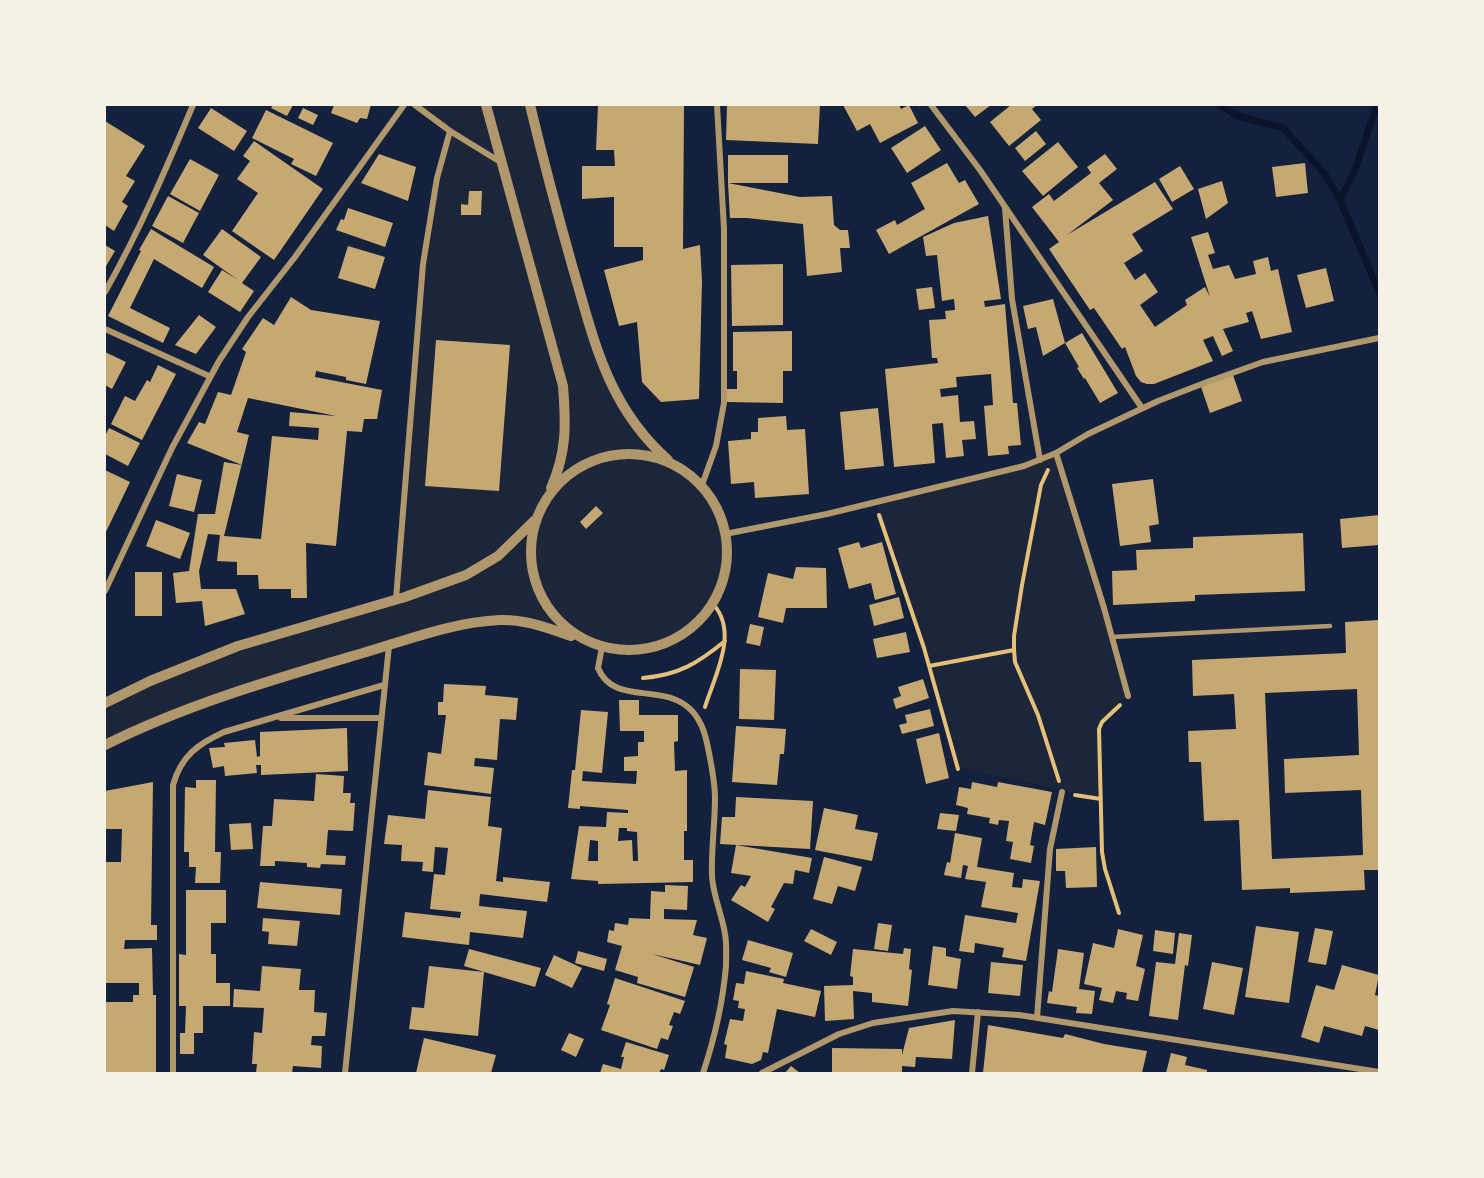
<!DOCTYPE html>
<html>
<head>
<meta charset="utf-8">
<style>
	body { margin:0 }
	#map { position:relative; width:1484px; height:1178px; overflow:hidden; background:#14213d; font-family:"Sofia Sans Condensed",sans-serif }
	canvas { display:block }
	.frame { position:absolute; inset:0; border:106px solid #f6f1e7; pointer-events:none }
</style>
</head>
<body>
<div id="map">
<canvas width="1484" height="1178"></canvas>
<div class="frame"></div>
</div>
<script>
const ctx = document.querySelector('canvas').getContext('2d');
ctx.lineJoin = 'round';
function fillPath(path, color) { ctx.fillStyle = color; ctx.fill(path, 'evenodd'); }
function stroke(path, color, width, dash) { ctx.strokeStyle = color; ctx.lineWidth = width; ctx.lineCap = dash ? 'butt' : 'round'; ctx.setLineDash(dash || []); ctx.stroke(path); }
fillPath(new Path2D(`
	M415 105H530L606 373 653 447 702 485 712 500 720 516 725 534 727 552 726 570 721 587 713 604 702 618 688 631 673 640 656 647 638 650H620L602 647 532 622H479L284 677 105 745V703L185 666 396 599 429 220 450 131Z
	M1056 454 1127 696 1102 721 1099 729V797L959 768 925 648 877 503 1024 467Z`), '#1d2539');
stroke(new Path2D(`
	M1220 105 1238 116 1283 128 1324 173 1340 200 1379 292
	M1340 200 1355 170 1377 105`), '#0b132b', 7);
fillPath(new Path2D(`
	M273 105H293L287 116 271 108Z
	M334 105H371L367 119 360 118 357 123 331 113Z
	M598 105H684L683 249 700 245 702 281 699 399 661 402 642 382 637 322 619 326 604 270 643 260V247H614V197L582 199V166H615L614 150H596Z
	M727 105H820L818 144 726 140Z
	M843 105H899L901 109 909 105 918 123 880 143 870 124 857 131Z
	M965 105H991L975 117Z
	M1011 105H1037L1032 109 1041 120 1009 146 990 122Z
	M211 108 247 131 234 151 198 128Z
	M303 108 318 115 313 125 298 118Z
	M266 110 333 143 316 176 291 164 294 159 252 138Z
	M105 121 145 146 126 176 135 181 122 202 128 206 114 231 105 225Z
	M925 126 941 150 907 173 891 148Z
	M1036 131 1046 144 1025 161 1015 148Z
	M254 141 323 189 274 260 232 231 258 193 237 179 250 161 243 156Z
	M1058 142 1078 167 1043 196 1022 171Z
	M379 154 416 167 408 201 361 183Z
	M1105 154 1117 169 1099 183 1113 200 1067 235 1155 182 1173 209 1132 234 1143 251 1124 263 1135 280 1145 273 1158 292 1140 305 1155 327 1187 305 1185 300 1205 287 1210 297 1191 237 1208 232 1215 253 1208 255 1213 269 1229 265 1235 279 1256 274 1253 261 1268 257 1271 271 1278 269 1292 332 1261 339 1252 311 1246 313 1249 322 1223 329 1233 351 1222 356 1213 336 1203 340 1213 361 1154 384H1147L1141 382 1136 376 1125 347 1122 349 1094 308 1090 310 1049 249 1059 242 1032 207 1049 194 1054 201 1091 173 1087 167Z
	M728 155H788V183H728Z
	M190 159 219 175 200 211 170 194Z
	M947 163 959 183 965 180 979 204 889 254 876 230 895 220 897 225 925 209 911 183Z
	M1305 163 1308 193 1276 197 1272 167Z
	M1180 166 1194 189 1172 202 1159 179Z
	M1222 181 1228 203 1206 219 1198 189Z
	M728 183 800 197 832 196 834 225 840 230H848L850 248H840L842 272 807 276 803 224 747 218H730Z
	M469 191H482L481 215H461V204L468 205Z
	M168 196 199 213 183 243 152 226Z
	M348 208 393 223 385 247 336 230 341 219 344 220Z
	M988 216 1001 299 984 301 985 307 1005 304 1013 403H1017L1021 445 1008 446 1009 454 988 456 984 406 993 405 991 374 956 377 957 387 940 389 941 397 958 395 960 422 974 421 976 439 962 440 964 456 946 458 943 423 932 424 935 463 894 467 885 369 938 363 937 358H932L929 320 946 319 945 311 955 310 954 299 942 301 937 255 926 256 923 237 954 223Z
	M151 229 214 267 202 288 154 259 130 308 170 328 163 343 108 316 141 251 139 250Z
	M222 229 261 257 242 283 254 291 240 312 208 292 222 270 238 280 203 255Z
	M105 245 115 251 105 268Z
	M348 246 385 257 375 289 338 278Z
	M783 264V325L732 326 731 265Z
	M1326 268 1334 301 1306 308 1297 275Z
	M932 287 935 308 919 310 916 289Z
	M291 297 311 310 380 321 366 384 346 380V377L316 371 315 377 382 390 377 419H364L362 432 347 431 336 546 306 543 307 598H291V589H259L258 575H237V562L217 561 220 535 208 534 199 571 201 589H236L245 614 205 626 202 601 176 603 173 573 189 571 198 514H215L224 462 242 465 187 443 199 422 205 424 218 392 231 395 246 352 242 349 263 318 274 325ZM248 398 336 416 290 412 289 426 319 428 318 440 272 436 261 539 224 536 249 435 237 432Z
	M1053 299 1065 343 1043 356 1036 327 1028 329 1023 306Z
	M199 315 216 327 196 354 175 345Z
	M792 331V371H783V403L726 402 727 389H737V371H733V332Z
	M1082 333 1118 393 1100 403 1085 378 1084 379 1077 368 1079 367 1065 343Z
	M436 340 510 345 499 491 425 486Z
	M105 352 126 362 112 389 105 385Z
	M158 365 176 374 142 440 111 424 125 396 135 401 147 380 150 382Z
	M1233 375 1242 401 1210 413 1201 387Z
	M878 408 884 466 845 470 840 412Z
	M786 416 787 430 805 429 809 494 755 498 754 482 731 484 728 441 751 439V432H758V418Z
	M109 428 140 443 128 466 105 454V436Z
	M105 470 130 482 105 534Z
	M177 474 202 480 194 512 169 506Z
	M1153 479 1159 524 1149 526 1151 542 1120 546 1112 484Z
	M596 506 603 513 586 529 580 522Z
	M1379 515V545L1342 548 1340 519Z
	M156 520 190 533 180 559 146 546Z
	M1303 533 1305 591 1195 595V601L1113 605 1112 571 1137 570 1136 550 1193 548V537Z
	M859 542 861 548 882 542 896 594 875 600 871 583 849 589 838 548Z
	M796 567 826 568 827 608H786L783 623 758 617 768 573 793 579Z
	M135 572H162V616H135Z
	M899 597 904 618 874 626 869 605Z
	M1379 620V870H1364L1365 890 1290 893V888L1242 890 1239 820 1204 821 1201 762H1189L1188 731 1236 729 1234 694 1193 696 1192 660 1346 653 1345 622ZM1357 689 1359 755 1284 759 1285 793 1361 790 1363 855 1272 859 1265 693Z
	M750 624 764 627 760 646 746 643Z
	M906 632 910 652 877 658 873 639Z
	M740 669 776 670 774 720 739 719Z
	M923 679 929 698 896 709 893 699 901 696 898 687Z
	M444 684 486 686 485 695 518 698 516 720 500 719 497 760 475 758 474 766 494 768 491 794 424 785 428 752 441 754 446 715H438V702H443Z
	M619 700H639V715H678V741L674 742 675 771 687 770V831H684V860H693V882L598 884V881L571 879 579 826 606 827 607 812 628 813V810L580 806V809L568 808 572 770H575L581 710 608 712 602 773 583 771 582 781 636 784 637 771H624V757L638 756V742H644V731H620ZM619 828H627V831L637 832 638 861H633L632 840 618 841ZM590 840 598 841V861H588Z
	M930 709 934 726 902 734 899 725 907 723 905 715Z
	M736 726 786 729 784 754H780L777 785 732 782Z
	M347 728 348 771 261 775V765H256L257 773 225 776 224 766 213 768 209 748 225 747 224 743 255 740 257 757 260 756V732Z
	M939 733 949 778 926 784 916 739Z
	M316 774 344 776 343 793H351L350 803H355L353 831 328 830 326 855 346 856 345 865 321 864 320 868 307 867V863L275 861V866H260L263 826H272L274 799 314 801Z
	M196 780H216L215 852H221L220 883H195L196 867H189V852H184L185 787 196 788Z
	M153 782 151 925H157V940H125L124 949 152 948 153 995H156V1073H105V1002H133V995H139V983H105V862H121L122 829H105V791Z
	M972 782 997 787 998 782 1052 792 1045 825 1034 822 1030 845 1034 846 1031 863 1010 859 1013 842 1006 841 1009 821 999 820 998 825 989 823 990 818 967 814 968 808 956 805 959 787 971 789Z
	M428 790 491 797 488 826 502 828 496 881 503 882V877L550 882 547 902 480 894 479 906 527 911 523 938 470 932 469 945 402 937 405 912 460 918 461 912 430 909 434 874 445 875 448 848 435 847 433 872 422 871 423 862 401 861 402 845 384 844 388 815 425 819Z
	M736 797 813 801 810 849 720 844 722 817H735Z
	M824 808 858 815 855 829 878 833 872 861 815 850Z
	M940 813 959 815 956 831 937 829Z
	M251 823 253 849 231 850 229 824Z
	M955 833 982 838 977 867 1014 873 1012 887 1022 888 1023 879 1040 881 1026 961 1002 957 1004 948 975 943 974 953 959 951 965 915 1016 923 1018 913 981 907 986 882 965 879 968 866 963 865 961 878 944 875 947 862 950 863Z
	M736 845 812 858 809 873 795 870 793 884 784 883 771 907 775 909 768 922 731 900 741 885 745 887 751 876 731 873Z
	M1096 847 1097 887 1066 888 1065 871H1056V849Z
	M824 857 862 867 855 891 838 886 832 904 813 899Z
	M260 882 342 889 340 915 257 908Z
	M665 885 688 886 687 910 664 909V919L697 920 693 935 707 938 700 965 652 954 694 967 685 997 637 983 638 977 615 970 622 946 607 942 609 930 614 931 615 923 628 925 629 918 650 919 651 891 665 892Z
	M186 890H226V923H211V954H216V983H230V1006H203V1033H194V1054H180V1033H185L186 1006H179V954L186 955Z
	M263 918 300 921 297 946 268 944 269 932 262 931Z
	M878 923 892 925 888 951 874 949Z
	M1256 926 1299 932 1289 1003 1245 997Z
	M1315 928 1333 931 1326 965 1308 962Z
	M811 929 837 942 831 955 804 941Z
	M1118 929 1143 935 1136 966 1145 969 1138 1001 1126 999 1127 993 1116 991 1113 1003 1099 1000 1102 988 1084 984 1093 943 1114 948Z
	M1155 930 1175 933 1173 954 1153 951Z
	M1179 933 1192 935 1188 966 1185 965 1178 1020 1149 1016 1156 962 1175 964Z
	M748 940 793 953 786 977 769 972 771 968 742 960Z
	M933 946 946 948V956L961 959 957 989 928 985Z
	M904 948 911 949 909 969 912 970 908 1006 872 1002V993L853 991 854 1019 825 1021 824 986 853 985V977L850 976 853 949 903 954Z
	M469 949 541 968 535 987 464 966Z
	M1058 949 1084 953 1079 989 1095 991 1092 1014 1076 1013 1077 1007 1047 1003 1049 991 1052 992Z
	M578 951 607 959 604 971 575 963Z
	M554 955 582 968 572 988 545 975Z
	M991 962 1023 965 1020 996 988 993Z
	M1212 962 1243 968 1234 1015 1203 1009Z
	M1342 965 1379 975 1375 995 1379 996V1030L1365 1026 1362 1036 1324 1026 1319 1043 1301 1037 1316 985 1334 990Z
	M262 966 301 969 299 990H315L314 1012 327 1013 325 1036H312L311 1045 322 1046 321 1068 293 1066 292 1073H256L257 1064H252L254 1032 262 1033 264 1008 233 1007 234 989 260 991Z
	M429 966 484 972 478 1036 409 1029 412 1007 424 1008Z
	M746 971 784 979 783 983 821 991 815 1017 777 1009 768 1053 763 1052 761 1060 752 1064 725 1058 727 1045 724 1044 730 1019 743 1021 745 1009 738 1008 739 1001 733 1000 736 983 744 984Z
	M615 978 685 1001 680 1014 674 1012 669 1025 673 1026 668 1040 661 1038 657 1049 601 1030 610 1005 607 1004Z
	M955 1020 952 1059 916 1057 915 1067 902 1066V1073H832V1048L902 1049V1055L909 1028Z
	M988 1025 1063 1038 1065 1034 1104 1044 1147 1051 1142 1073H983Z
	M569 1033 584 1039 576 1057 561 1050Z
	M424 1038 496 1055 491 1073H416Z
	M626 1042 669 1055 664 1070 661 1069 659 1073H600L603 1064 621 1069 624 1057H621Z
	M1171 1053 1187 1057 1185 1065 1207 1070V1073H1166Z
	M791 1066 800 1073H785Z`), '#c6a872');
stroke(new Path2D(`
	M1048 470 1041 485 1022 585 1014 636V650L1015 662 1038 715 1059 781
	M879 515 924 648 958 769
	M929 666 1014 650
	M643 678C679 675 698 663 725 641
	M705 707C715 675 739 632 713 604
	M1075 795 1101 799
	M1119 913 1105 869 1102 852 1099 729 1102 722 1120 705`), '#e5c07b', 4);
stroke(new Path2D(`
	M1112 637 1330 626`), '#b1986c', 4.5);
stroke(new Path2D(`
	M415 105 450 131 502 163
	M931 105 980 170 1142 408
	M1005 208 1012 299 1040 460
	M105 292C139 232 166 169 193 105
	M105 329 209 376
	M1056 453 1104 608 1128 696
	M702 485 716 446 724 403V229L717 105
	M725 534 827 514 1024 466 1056 453 1088 434 1158 401 1207 382 1263 362 1379 338
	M105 591 172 448 219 361 248 317 295 257 404 105
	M396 599 423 264 437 178 450 131
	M602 647 598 668C614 707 664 681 692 711 703 723 706 737 709 753 712 768 715 783 715 798 715 824 711 850 712 876 713 896 722 914 725 934 727 944 726 955 726 966 723 1001 714 1040 703 1073
	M281 718H381
	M1037 1018 1050 849 1062 792
	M173 1073V785C181 756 198 744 224 732L384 685
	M345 1073 389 646
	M762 1073 839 1034 873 1023 953 1011 1019 1015 1379 1072
	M972 1073 978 1012`), '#b1986c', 6);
stroke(new Path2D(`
	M486 105 563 386C566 424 567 452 551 488
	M530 105C543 159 557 212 572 265 594 340 607 406 668 460
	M531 552a98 98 0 1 1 196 0a98 98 0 1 1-196 0Z
	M105 703 150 681 238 646 405 597 466 575 498 556 535 520
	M105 745C187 704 275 679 363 653 407 640 453 622 500 620 525 619 547 628 571 636`), '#b1986c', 10);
</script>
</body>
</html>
